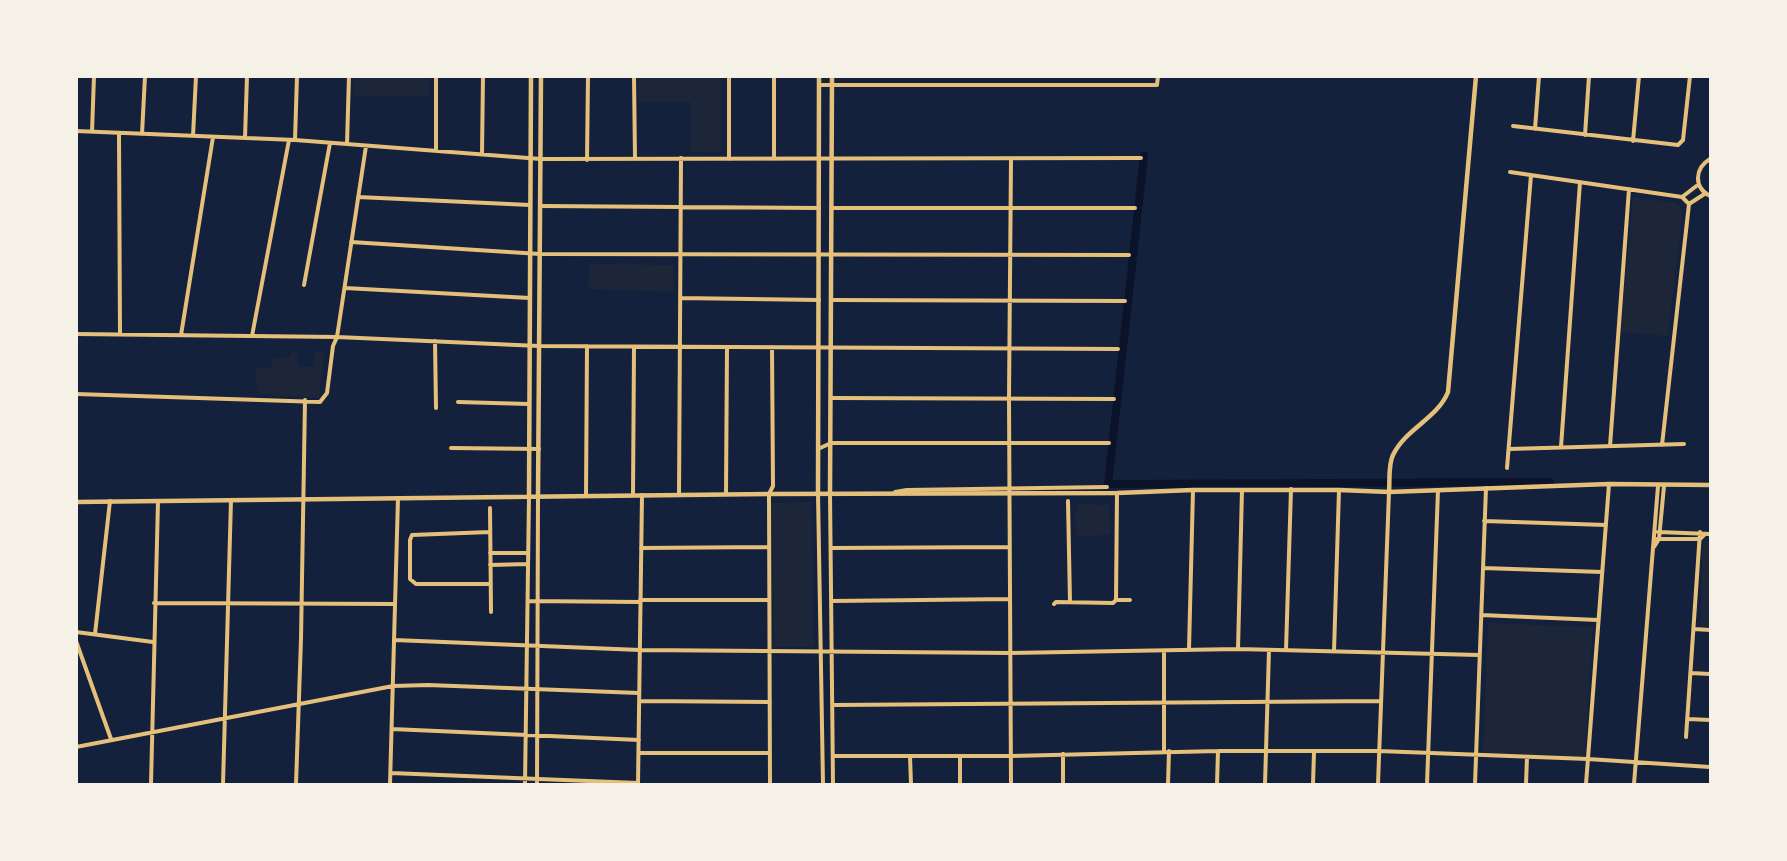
<!DOCTYPE html>
<html>
<head>
<meta charset="utf-8">
<style>
	body { margin:0 }
	#map { position:relative; width:1787px; height:861px; overflow:hidden; background:#14213d; font-family:"Roboto Condensed",sans-serif }
	canvas { display:block }
	.frame { position:absolute; inset:0; border:78px solid #f6f1e7; pointer-events:none }
</style>
</head>
<body>
<div id="map">
<canvas width="1787" height="861"></canvas>
<div class="frame"></div>
</div>
<script>
const ctx = document.querySelector('canvas').getContext('2d');
ctx.lineJoin = 'round';
function fillPath(path, color) { ctx.fillStyle = color; ctx.fill(path, 'evenodd'); }
function stroke(path, color, width, dash) { ctx.strokeStyle = color; ctx.lineWidth = width; ctx.lineCap = dash ? 'butt' : 'round'; ctx.setLineDash(dash || []); ctx.stroke(path); }
fillPath(new Path2D(`
	M354 77H430L429 96H353Z
	M638 77H721V152H691V102H638Z
	M1633 197 1677 203 1683 211 1668 336 1620 332Z
	M589 264 674 265 673 292 588 289Z
	M291 351 297 352 298 367H314L315 353H324L319 398 258 394 255 367 272 368 273 359 291 357Z
	M812 502 814 647H774L772 503Z
	M1078 504 1109 505 1111 535 1076 536 1075 511 1078 510Z
	M1710 541V627H1700L1703 542Z
	M1488 623 1593 627 1585 757 1483 753Z`), '#1d2539');
stroke(new Path2D(`
	M1144 156 1108 484 1550 482`), '#0b132b', 8);
stroke(new Path2D(`
	M634 76 635 158
	M819 85H1157L1158 76
	M1513 126 1678 145 1683 140 1690 76
	M1535 129 1539 76
	M76 131 295 140 541 159 1141 158
	M92 132 94 76
	M119 133 120 334
	M142 134 145 76
	M1585 135 1589 76
	M193 136 196 76
	M245 138 247 76
	M295 140 297 76
	M1633 141 1639 76
	M347 144 349 76
	M436 151V76
	M482 154 483 76
	M729 159V76
	M774 159V76
	M1011 159 1009 398 1011 784
	M1710 159C1695 168 1693 187 1710 196
	M587 160 588 76
	M1510 172 1682 197 1689 204 1662 445
	M358 197 530 205
	M1682 197 1699 184
	M1689 204 1706 193
	M541 206 819 208
	M831 208H1135
	M351 242 540 254 1129 255
	M304 285 330 143
	M345 288 530 298
	M680 298 819 300
	M831 300 1125 301
	M76 334 337 337 539 346 1118 349
	M181 335 213 137
	M252 336 289 140
	M435 341 436 408
	M76 394 320 402 327 393 333 346 337 337 366 146
	M831 398 1114 399
	M458 402 529 404
	M1610 446 1629 189
	M1561 447 1580 182
	M451 448 539 449
	M818 449 831 443H1109
	M1509 449 1684 444
	M1507 468 1531 175
	M895 492 907 490 1107 487
	M818 493 823 784
	M830 493 833 784
	M726 494 727 347
	M633 495 634 347
	M679 495 681 158
	M586 496 587 346
	M1068 501 1070 602
	M490 508 491 612
	M1484 521 1606 525
	M490 532 412 535 410 540V579L416 584H490
	M1658 532 1710 534
	M1657 539H1700L1705 534
	M1654 547 1659 539 1664 486
	M641 548 769 547
	M831 548 1010 547
	M490 553H528
	M490 565 528 564
	M1483 568 1602 572
	M640 600H769
	M1116 600H1130
	M528 601 640 602
	M832 601 1010 599
	M154 603 395 604
	M1054 604 1056 602 1113 603 1116 600 1117 493
	M1481 615 1598 620
	M1694 629 1710 630
	M76 632 153 642
	M95 634 110 501
	M394 640 640 650 1010 653 1238 649 1479 655
	M76 641 111 739
	M1189 649 1193 490
	M1238 649 1242 490
	M1286 650 1291 489
	M1164 651V751
	M1334 651 1339 490
	M1691 673 1710 674
	M639 701 770 702
	M833 705 1381 701
	M1688 719 1710 720
	M392 729 639 740
	M1686 737 1700 532
	M76 747 393 686 428 685 639 693
	M639 753H770
	M1063 754V784
	M833 756H1011L1218 751H1379L1588 759 1710 767
	M910 756 911 784
	M960 756V784
	M391 773 638 783
	M151 784 158 501
	M223 784 231 500
	M296 784 301 639 305 400
	M390 784 398 498
	M525 784 529 496
	M537 784 538 496
	M638 784 642 495
	M770 784 769 494 773 486 772 347
	M1168 784 1169 751
	M1217 784 1218 751
	M1265 784 1269 650
	M1313 784 1314 752
	M1378 784 1389 492
	M1427 784 1438 490
	M1475 784 1486 488
	M1526 784 1527 757
	M1586 784 1609 484
	M1634 784 1658 486`), '#e5c07b', 4);
stroke(new Path2D(`
	M1389 492C1390 480 1388 465 1393 455 1406 428 1437 419 1448 392L1476 76
	M818 493 819 76
	M830 493 832 76
	M529 496 531 76
	M538 496 541 76
	M76 502 769 494 1117 493 1193 490H1339L1389 492 1609 484 1710 485`), '#e5c07b', 4.5);
</script>
</body>
</html>
